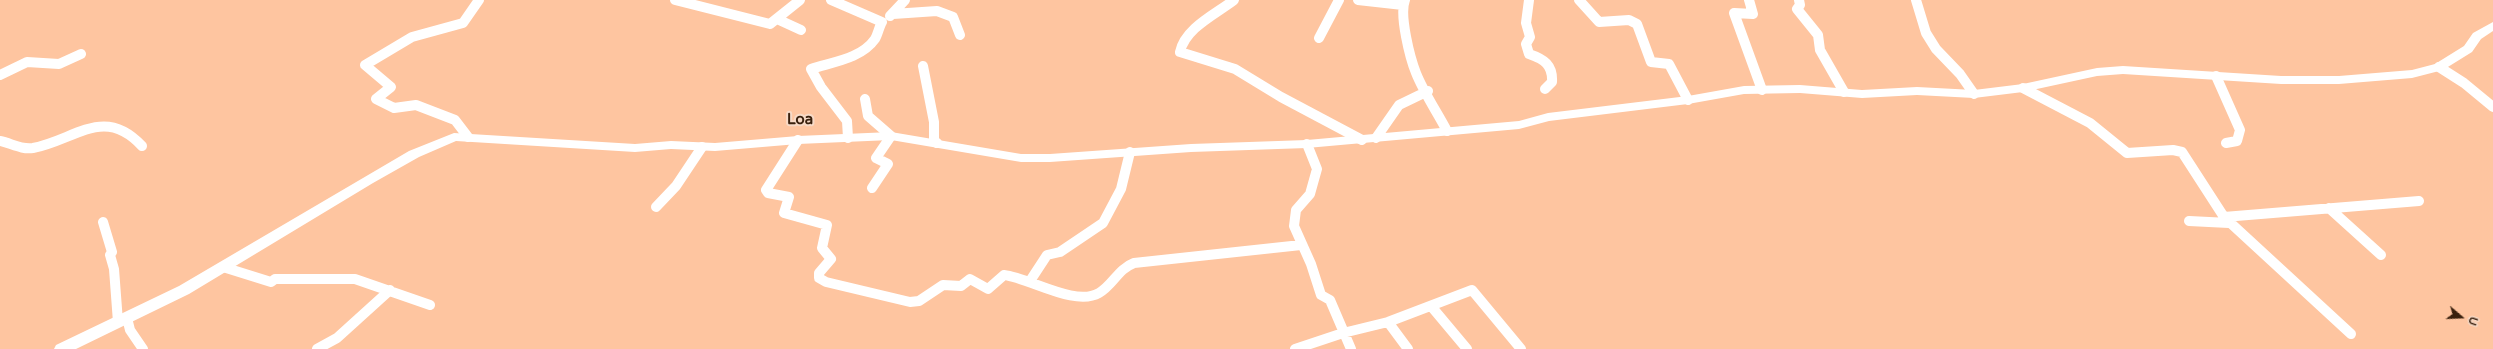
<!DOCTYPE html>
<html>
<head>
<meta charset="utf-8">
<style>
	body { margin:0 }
	#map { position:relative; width:2493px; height:349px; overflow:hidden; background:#fec5a0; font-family:"Varela Round",sans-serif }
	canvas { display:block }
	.north { position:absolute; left:2441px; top:297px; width:40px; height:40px; -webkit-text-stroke:3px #f7dac7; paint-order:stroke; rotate:109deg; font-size:11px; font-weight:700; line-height:16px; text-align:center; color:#3a200d }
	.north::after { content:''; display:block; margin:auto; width:14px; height:18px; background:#3a200d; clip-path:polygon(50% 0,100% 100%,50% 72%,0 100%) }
</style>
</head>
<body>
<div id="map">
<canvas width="2493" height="349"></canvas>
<div class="north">U</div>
</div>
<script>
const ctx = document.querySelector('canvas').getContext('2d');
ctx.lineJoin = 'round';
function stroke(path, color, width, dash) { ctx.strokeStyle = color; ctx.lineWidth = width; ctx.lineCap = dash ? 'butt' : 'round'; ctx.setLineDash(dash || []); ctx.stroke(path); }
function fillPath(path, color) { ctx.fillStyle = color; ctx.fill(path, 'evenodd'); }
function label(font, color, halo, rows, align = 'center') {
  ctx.font = font + ' "Varela Round",sans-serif'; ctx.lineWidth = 4; ctx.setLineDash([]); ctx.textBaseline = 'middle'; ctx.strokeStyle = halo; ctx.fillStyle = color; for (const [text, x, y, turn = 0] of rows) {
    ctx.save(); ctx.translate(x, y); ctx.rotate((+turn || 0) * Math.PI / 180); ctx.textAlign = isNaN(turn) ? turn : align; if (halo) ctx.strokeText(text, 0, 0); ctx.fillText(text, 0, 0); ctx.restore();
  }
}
stroke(new Path2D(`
	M675 0 770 24 800 0
	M831 0 882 22C879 27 878 34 875 39 861 59 832 62 811 69L821 87 847 121 848 138
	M1234 0C1216 14 1185 28 1180 52L1235 69 1281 97 1362 140
	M1358 0 1403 5
	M1405 0C1399 15 1410 58 1416 73 1424 93 1437 112 1447 131
	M1529 0 1526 23 1530 37 1526 44 1529 54C1544 59 1553 65 1552 82L1545 89
	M1579 0 1599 22 1629 20 1637 24 1651 62 1669 64 1688 100
	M1749 0 1753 14 1734 13 1762 90
	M1799 0 1800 5 1797 9 1818 35 1820 50 1844 92
	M1916 0 1926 33 1936 49 1960 74 1974 94
	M893 14 937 11 953 17 960 35
	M890 16 905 0
	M777 19 801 30
	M1319 38 1339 0
	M923 66 934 122V141L937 143
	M2439 67 2464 83 2493 107
	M0 75 27 62 59 64 81 54
	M2216 76 2240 130 2237 141 2226 143
	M2023 88 2090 123 2127 153 2173 150 2182 152 2224 217 2351 334
	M865 99 868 116 891 136 876 158 888 164 872 188
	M468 137 455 120 416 105 394 108 376 99 391 87 365 65 412 37 463 23 479 0
	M1376 138 1399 105 1428 91
	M798 140 766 190 768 193 789 197 784 213 827 225 822 248 831 259 819 273V278L826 282 910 302 919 301 943 285 961 286 970 279 988 289 1004 275C1030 278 1075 307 1099 293 1113 285 1118 269 1134 263L1301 245
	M0 141C11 143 21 150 33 148 75 140 104 105 142 146
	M1307 144 1317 169 1310 194 1296 210 1294 226 1311 264 1321 295 1330 300 1351 349
	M656 207 676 186 702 147
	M2329 208 2381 255
	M2224 217 2419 201
	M2189 221 2229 223
	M103 222 112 252 110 255 114 269 118 322
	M223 267 271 282 275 279H355L430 305
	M1030 281 1047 255 1060 252 1103 223 1121 189 1130 152
	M1431 306 1467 349
	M127 318 130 330 143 349
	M1388 322 1408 349
	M317 349 337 338 390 290
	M1295 349 1343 333 1388 322 1472 290 1521 349`), '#fff', 10);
fillPath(new Path2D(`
	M2493 22V31L2481 39 2472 52 2443 70 2412 78 2339 84H2281L2123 74 2097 76 2023 92 1974 98 1917 95 1862 98 1800 93 1744 94 1688 104 1549 121 1519 129 1307 148 1191 152 1050 162H1021L891 140 798 144 715 151 671 149 635 152 456 141 419 157 373 183 189 294 76 349H54L56 345 179 286 409 151 454 133 635 144 671 141 715 143 798 136 891 132 1021 154H1050L1191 144 1307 140 1519 121 1548 113 1688 96 1744 86 1800 85 1862 90 1917 87 1974 90 2023 84 2097 68 2123 66 2281 76H2339L2412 70 2435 64 2464 46 2473 33Z`), '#fff');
label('bold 15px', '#3a200d', '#f7dac7', [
	["Loa",800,120]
]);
</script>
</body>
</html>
